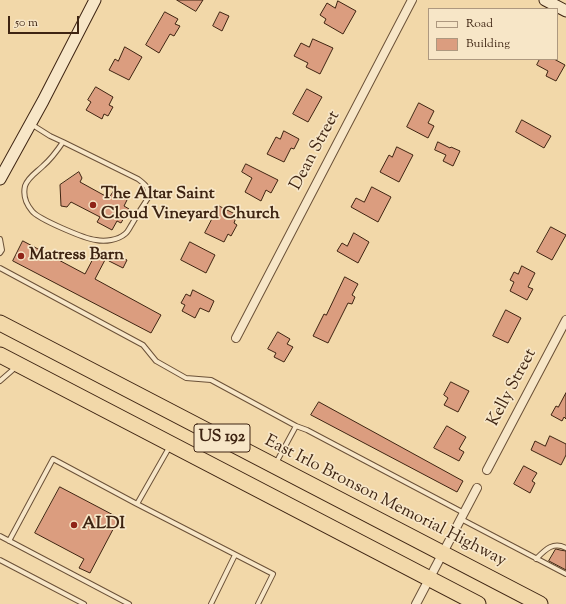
<!DOCTYPE html>
<html>
<head>
<meta charset="utf-8">
<style>
	body { margin:0 }
	#map { position:relative; width:566px; height:604px; overflow:hidden; background:#f2d8a9; font-family:"Sorts Mill Goudy",serif }
	canvas { display:block }
	.legend { position:absolute; left:428px; top:8px; width:130px; height:52px; box-sizing:border-box; background:#f7e6c7; border:1px solid #ad987f; margin:0; padding:5px 7px; list-style:none; font-size:12px; color:#3e2412 }
	.legend li { display:flex; align-items:center; gap:8px; height:20px }
	.legend b { width:20px; border:1px solid #ad987f }
	.scale { position:absolute; left:8px; top:16px; width:71px; height:18px; box-sizing:border-box; border:2px solid #3e2412; border-top:0; padding-left:5px; font-size:12px; line-height:14px; white-space:nowrap; color:#3e2412; -webkit-text-stroke:3px #f7e6c7; paint-order:stroke }
</style>
</head>
<body>
<div id="map">
<canvas width="566" height="604"></canvas>
<ul class="legend">
<li><b style="height:5px;background:#f7e6c7"></b>Road</li>
<li><b style="height:11px;background:#db9d7f"></b>Building</li>
</ul>
<div class="scale">50 m</div>
</div>
<script>
const ctx = document.querySelector('canvas').getContext('2d');
ctx.lineJoin = 'round';
function fillPath(path, color) { ctx.fillStyle = color; ctx.fill(path, 'evenodd'); }
function stroke(path, color, width, dash) { ctx.strokeStyle = color; ctx.lineWidth = width; ctx.lineCap = dash ? 'butt' : 'round'; ctx.setLineDash(dash || []); ctx.stroke(path); }
function label(font, color, halo, rows, align = 'center') {
  ctx.font = font + ' "Sorts Mill Goudy",serif'; ctx.lineWidth = 3.5; ctx.setLineDash([]); ctx.textBaseline = 'middle'; ctx.strokeStyle = halo; ctx.fillStyle = color; for (const [text, x, y, turn = 0] of rows) {
    ctx.save(); ctx.translate(x, y); ctx.rotate((+turn || 0) * Math.PI / 180); ctx.textAlign = isNaN(turn) ? turn : align; if (halo) ctx.strokeText(text, 0, 0); ctx.fillText(text, 0, 0); ctx.restore();
  }
}
const building = new Path2D(`
	M177 0H203L196 11Z
	M338 1 356 11 343 34 324 23 326 19 320 15 327 3 335 8Z
	M165 12 178 19 175 24 180 26 174 36 170 34 159 53 146 45Z
	M220 12 229 16 222 31 213 26Z
	M313 39 333 48 320 74 306 67 308 63 294 56 301 43 309 47Z
	M125 47 142 57 129 80 109 70 115 59 118 61Z
	M540 59H554L565 65 556 81 546 76 548 71 537 65Z
	M96 87 113 97 109 105 113 107 108 116 104 114 102 119 86 110 91 102 88 100Z
	M307 89 322 97 308 122 293 114Z
	M419 103 434 111 428 123 434 126 428 138 407 127Z
	M522 120 551 136 544 148 516 132Z
	M284 131 299 139 294 149 291 148 284 162 267 154 276 137 280 139Z
	M438 142 450 148 451 147 460 151 453 166 443 161 446 155 435 150Z
	M397 147 413 155 399 182 380 172 389 155 392 157Z
	M246 164 278 180 271 193 266 190 261 201 245 192 252 178 242 172Z
	M79 172 82 178 80 182 109 198 114 190 128 198 124 206 129 209 121 223 117 221 112 230 97 222 100 217 71 202 67 207 61 206 60 185Z
	M372 187 391 197 378 222 351 207 356 198 364 202Z
	M219 206 237 215 234 223 237 225 231 236 228 234 224 242 205 233Z
	M551 227 566 235 552 260 537 252Z
	M354 233 369 242 358 263 337 251 342 243 347 246Z
	M23 241 85 274 96 253 106 258 95 279 161 315 151 333 13 261Z
	M190 242 215 255 206 273 181 260Z
	M113 253 127 260 123 268 109 261Z
	M522 266 535 273 528 287 533 289 527 300 510 291 514 282 510 280 514 272 518 274Z
	M345 277 358 284 352 295 355 297 352 304 348 303 328 343 313 336 324 314 326 315Z
	M193 290 214 301 209 312 200 308 195 318 182 311 185 305 181 303 186 294 190 296Z
	M506 310 521 318 508 343 493 336Z
	M278 332 290 339 287 344 293 347 284 362 274 357 276 353 268 349Z
	M451 382 469 391 458 412 444 405 448 398 444 395Z
	M566 393V419L564 417 562 421 551 415 556 406 558 407Z
	M319 402 463 481 457 492 311 415Z
	M447 426 466 437 459 449 464 452 459 461 434 448Z
	M550 436 566 444V455L561 465 531 450 535 441 545 446Z
	M524 466 537 473 532 481 535 483 530 493 514 484Z
	M60 487 119 518 90 573 79 568 84 559 35 533Z
	M556 549 560 550 566 551V570L549 561Z`);
fillPath(building, '#db9d7f');
stroke(building, '#3e2412', 1);
const lane = new Path2D(`
	M31 124 50 136 63 142 138 179C146 185 149 187 148 198 142 207 137 215 132 224 130 227 128 232 125 234 118 240 105 242 96 240 85 239 38 219 32 211 26 204 23 195 25 186 28 177 37 172 43 166 51 159 57 151 63 142
	M0 239 2 250 0 253
	M0 268 143 345 156 361 186 378 211 380 296 426 307 430 464 513
	M0 381 16 367
	M276 463 296 426
	M137 504 273 574 258 604
	M461 519 566 574
	M0 536 129 604
	M9 541 53 459 137 504 170 446
	M536 559C545 550 553 541 566 548
	M0 560 84 604
	M211 604 235 555`);
const street = new Path2D(`
	M236 338 412 0
	M487 470 566 320
	M416 604 477 488`);
const secondary = new Path2D(`
	M545 0 566 11
	M0 179 43 101 95 0`);
const highway = new Path2D(`
	M0 323 540 604
	M0 355 478 604`);
stroke(lane, '#6b5138', 6);
stroke(street, '#6b5138', 10);
stroke(secondary, '#3e2412', 13);
stroke(highway, '#3e2412', 17);
stroke(lane, '#f7e6c7', 4);
stroke(street, '#f7e6c7', 8);
stroke(secondary, '#f7e6c7', 11);
stroke(highway, '#f2d8a9', 15);
for (const [x, y, r, color] of [
	[93,205,4,"#8f2418"],
	[21,256,4,"#8f2418"],
	[74,525,4,"#8f2418"]
]) { const dot = new Path2D(); dot.arc(x, y, r, 0, 2 * Math.PI); ctx.fillStyle = color; ctx.fill(dot); stroke(dot, '#f7e6c7', 1.5); }
for (const [x, y, w] of [
	[222,438,56]
]) { const box = new Path2D(); box.roundRect(x - w / 2, y - 14, w, 28, 3); ctx.fillStyle = '#f7e6c7'; ctx.fill(box); stroke(box, '#3e2412', 1); }
label('bold 16px', '#3e2412', null, [
	["US 192",222,438]
]);
label('17px', '#3e2412', '#f7e6c7', [
	["Dean Street",316,151,-62],
	["Kelly Street",513,388,-62],
	["East Irlo Bronson Memorial Highway",385,502,27]
]);
label('bold 17px', '#3e2412', '#f7e6c7', [
	["The Altar Saint",101,195],
	["Cloud Vineyard Church",101,215],
	["Matress Barn",29,256],
	["ALDI",82,525]
], 'left');
</script>
</body>
</html>
